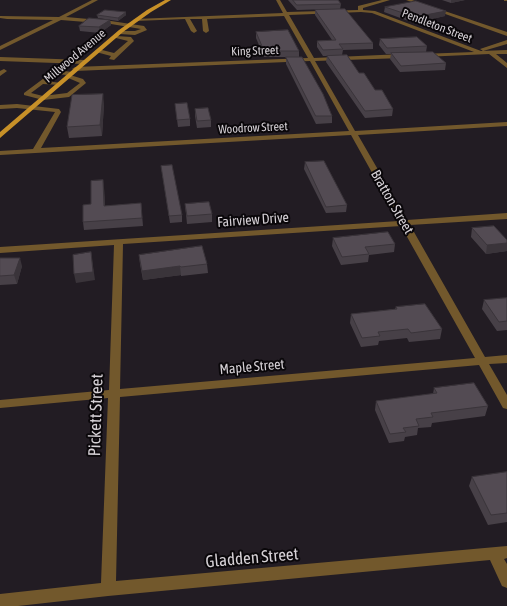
<!DOCTYPE html>
<html>
<head>
<meta charset="utf-8">
<style>
	body { margin:0 }
	canvas { display:block; background:#221c23 }
</style>
</head>
<body>
<canvas width="507" height="606"></canvas>
<script>
const ctx = document.querySelector('canvas').getContext('2d');
ctx.lineJoin = 'round';
function fillPath(path, color) { ctx.fillStyle = color; ctx.fill(path, 'evenodd'); }
function stroke(path, color, width, dash) { ctx.strokeStyle = color; ctx.lineWidth = width; ctx.lineCap = dash ? 'butt' : 'round'; ctx.setLineDash(dash || []); ctx.stroke(path); }
function label(font, color, halo, rows, align = 'center') {
  ctx.font = font + ' "Asap Condensed",sans-serif'; ctx.lineWidth = 4; ctx.setLineDash([]); ctx.textBaseline = 'middle'; ctx.strokeStyle = halo; ctx.fillStyle = color; for (const [text, x, y, turn = 0] of rows) {
    ctx.save(); ctx.translate(x, y); ctx.rotate((+turn || 0) * Math.PI / 180); ctx.textAlign = isNaN(turn) ? turn : align; if (halo) ctx.strokeText(text, 0, 0); ctx.fillText(text, 0, 0); ctx.restore();
  }
}
fillPath(new Path2D(`
	M92 0H98L66 17 111 21 144 26 147 30 135 35 120 34 118 33V31H135L141 29 111 24 61 20 0 50V46L53 20 7 19 0 18V16L59 17Z
	M276 0H280L287 12 358 10V6L382 0H390L363 8V10L375 11 481 51 507 50V54H496L507 63V68L489 54 423 57 420 55 421 54 474 52 372 13 361 12 289 15 314 58 403 54 406 56 403 58 315 61 355 131 507 122V126L358 135 407 220 507 213V219L410 225 485 357 507 355V363L489 364 507 395V409L503 408 479 365 120 397 116 581 507 546V558L504 559 507 564V588L502 586 490 560 108 596 18 606H0V594L101 583 108 398 0 408V400L109 390 114 245 0 253V247L399 221 351 135 0 155V151L33 149 55 112 17 108 0 109V105L17 104 59 109 61 112 41 148 349 131 310 61 75 71 72 69 75 67 308 58 284 16 207 19 209 31 206 33 203 31 202 19H190L197 31 194 33 191 31 185 19 135 21 133 20 135 19 283 13ZM401 226 475 358 120 389 123 244Z
	M406 0H412L507 32V36Z
	M504 0H507V1H504Z
	M116 36 131 37 134 41 114 60 109 59 111 56 96 52 95 51 98 49 114 53 128 41 116 38Z
	M507 40V44L483 51 480 49Z
	M0 57 84 60 87 62 84 64 0 61Z
	M4 69 7 71 0 76V71Z
	M55 70 73 72V74L70 75 83 79 86 83 69 97 43 100 24 95V93ZM56 74 67 75 65 76 66 77 80 83 67 93 43 96 31 93 43 84 61 85V83L47 81Z`), '#72582c');
fillPath(new Path2D(`
	M165 0H171L151 12 123 32 0 138V132L119 30 147 10Z`), '#c79028');
fillPath(new Path2D(`
	M288 0H338L341 4 340 9 373 43V49L343 50 342 55 393 109 392 116 365 118 326 62 327 56H323L317 47V41L332 40 315 15V10L329 9 297 10Z
	M442 0H465L451 3Z
	M385 7 445 16 414 23 384 12Z
	M126 12V15L118 21 98 18 97 15Z
	M110 20 111 25 100 33 80 31 79 26Z
	M256 32 299 51V57L332 116V123L316 124 286 64V57H294H264L256 38Z
	M380 39 427 46 426 52 446 63 445 70 400 72 390 59 391 54H386L379 45Z
	M104 104 102 136 69 138 67 127Z
	M175 104 190 119V126L178 127Z
	M195 109 211 120V127L197 128 195 116Z
	M305 162 347 205 346 212 326 213 304 169Z
	M161 166 182 215V222L170 223Z
	M104 188 105 206 141 203 143 226 84 230 83 222 91 204Z
	M185 204 212 214V222L187 224Z
	M472 228 507 240V251L486 254 471 237Z
	M333 238 395 244 394 252 369 255 368 262 341 265 332 246Z
	M139 255 207 264 208 273 181 276V275L143 280 140 264Z
	M0 258 22 266 17 284 0 285Z
	M507 298V330L497 331 482 309 484 300Z
	M396 307 442 329 440 339 409 342 407 338 379 341 378 345 361 347 350 323 351 314 395 309Z
	M434 388 488 406 485 416 432 423 431 427 418 428 417 435 405 437 404 441 389 443 375 410 376 401 433 394Z
	M507 472V522L488 525 469 486 472 477Z`), '#474047');
fillPath(new Path2D(`
	M451 0H465L451 3Z
	M446 11 445 16 414 23 415 17Z
	M126 12V15L118 21V18Z
	M110 20 111 25 100 33 99 27Z
	M103 94 104 104 102 136 100 125Z
	M103 180 104 188 105 214 104 206Z
	M507 243V251L486 254 487 245Z
	M91 252 95 280 76 283 74 274Z
	M20 258 22 266 17 284 14 275Z
	M180 266 181 275 143 280 142 271Z`), '#3a343a');
const building = new Path2D(`
	M293 0H338L341 4 297 5Z
	M416 1 446 11 415 17 385 7Z
	M345 9 373 43 339 44 343 49 323 50 317 41 336 40 315 10Z
	M105 10 126 12 118 18 97 15Z
	M89 18 110 20 99 27 79 26Z
	M288 30 299 51H264L256 32Z
	M417 37 427 46 387 48 380 39Z
	M433 52 446 63 401 66 391 53Z
	M347 55 359 73H364L375 90H382L393 109 365 111 327 56Z
	M286 57H302L323 94 332 116H316Z
	M103 94 100 125 67 127 72 95Z
	M187 103 190 119 177 120 175 104Z
	M208 108 211 120 197 121 195 109Z
	M324 161 347 205 326 207 305 162Z
	M172 165 182 215 169 216 161 166Z
	M103 180 104 206 141 203 142 218 83 222V205L91 204V181Z
	M209 202 212 214 187 216 185 204Z
	M494 226 507 240V243L487 245 472 228Z
	M388 232 395 244 365 247 369 254 342 257 333 238Z
	M202 246 207 264 181 267 180 266 142 271 139 255Z
	M91 252 93 272 74 274 73 255Z
	M0 258H20L14 275 0 276Z
	M507 298V321L499 322 484 300Z
	M425 304 442 329 411 333 408 329 378 332 380 336 362 338 351 314 397 309 396 307Z
	M474 383 488 406 431 413 433 417 416 419 419 426 403 428 406 432 390 434 376 401 437 393 434 388Z
	M507 472V513L491 515 472 477Z`);
fillPath(building, '#534b53');
stroke(building, '#3a343a', 1);
label('12px', '#d5d0d5', '#0a070a', [
	["Pendleton Street",437,26,21],
	["King Street",255,51,-2],
	["Millwood Avenue",75,56,-40],
	["Woodrow Street",253,128,-3]
]);
label('14px', '#d5d0d5', '#0a070a', [
	["Bratton Street",392,202,60],
	["Fairview Drive",253,220,-4],
	["Maple Street",252,367,-5]
]);
label('17px', '#d5d0d5', '#0a070a', [
	["Pickett Street",96,415,-88],
	["Gladden Street",252,558,-5]
]);
</script>
</body>
</html>
